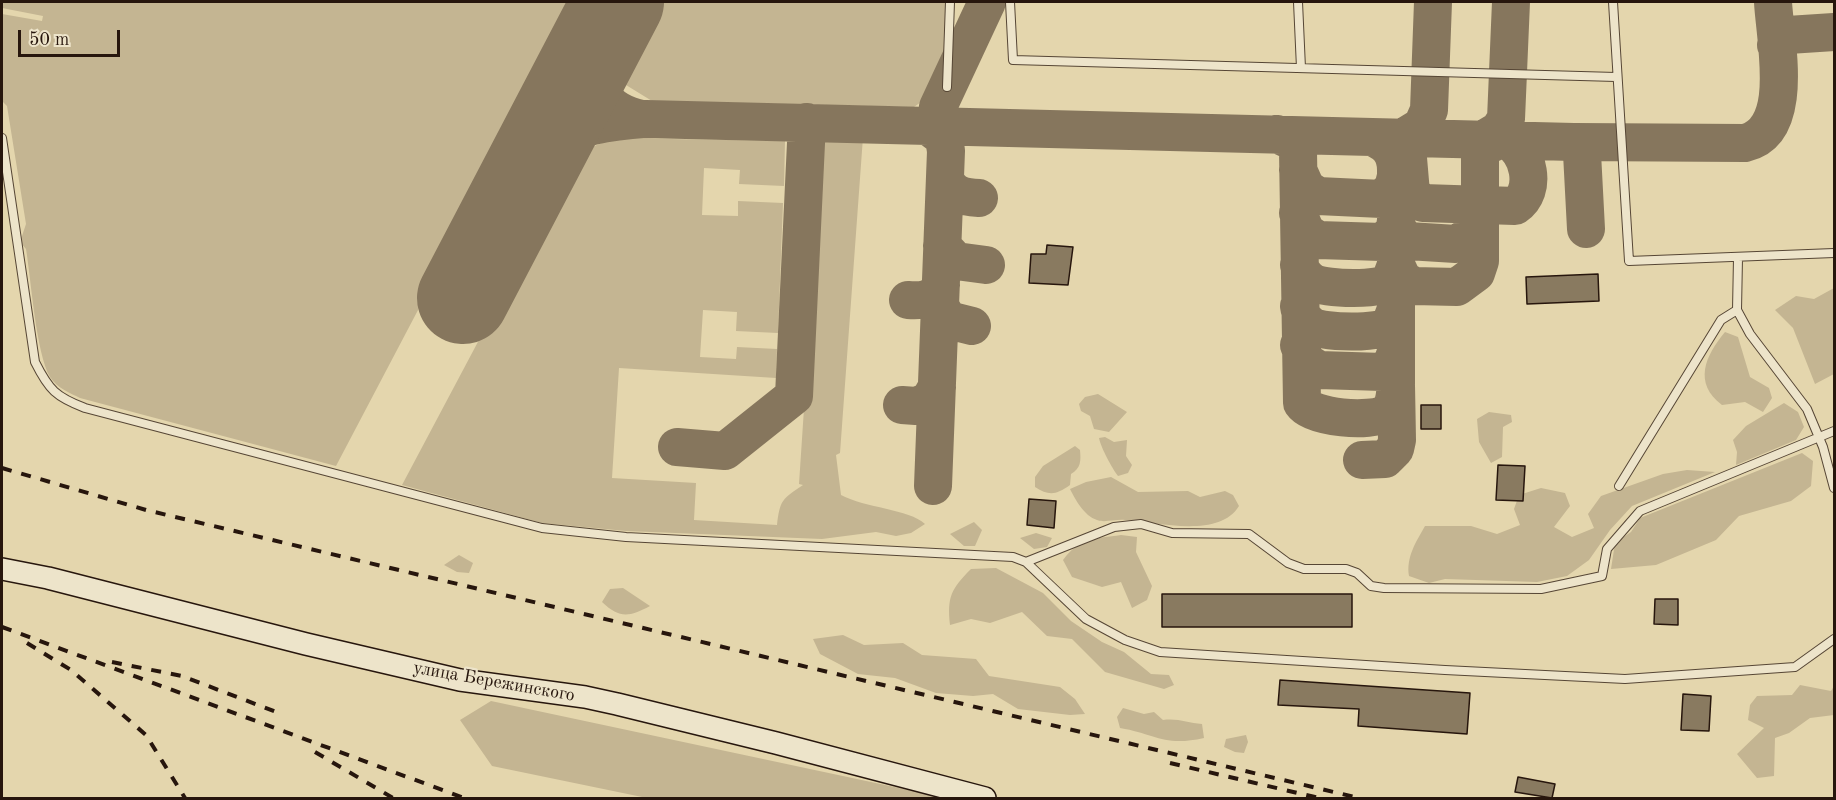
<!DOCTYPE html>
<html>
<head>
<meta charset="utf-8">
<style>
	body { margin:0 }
	#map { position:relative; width:1836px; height:800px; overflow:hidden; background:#e4d6ad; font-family:"Old Standard TT",serif }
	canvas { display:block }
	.frame { position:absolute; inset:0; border:3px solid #27160d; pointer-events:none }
	.scale { position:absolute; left:18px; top:30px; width:102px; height:27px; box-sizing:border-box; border:3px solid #27160d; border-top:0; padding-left:8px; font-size:18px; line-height:21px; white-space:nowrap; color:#27160d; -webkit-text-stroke:4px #ede4ca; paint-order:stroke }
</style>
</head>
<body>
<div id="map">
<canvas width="1836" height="800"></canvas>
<div class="frame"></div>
<div class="scale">50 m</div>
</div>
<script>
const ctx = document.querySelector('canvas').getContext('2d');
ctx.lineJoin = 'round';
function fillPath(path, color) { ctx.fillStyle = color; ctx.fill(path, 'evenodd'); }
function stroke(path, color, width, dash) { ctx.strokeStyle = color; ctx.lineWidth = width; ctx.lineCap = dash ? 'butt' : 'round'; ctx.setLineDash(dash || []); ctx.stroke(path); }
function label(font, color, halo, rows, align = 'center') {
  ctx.font = font + ' "Old Standard TT",serif'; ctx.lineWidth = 4.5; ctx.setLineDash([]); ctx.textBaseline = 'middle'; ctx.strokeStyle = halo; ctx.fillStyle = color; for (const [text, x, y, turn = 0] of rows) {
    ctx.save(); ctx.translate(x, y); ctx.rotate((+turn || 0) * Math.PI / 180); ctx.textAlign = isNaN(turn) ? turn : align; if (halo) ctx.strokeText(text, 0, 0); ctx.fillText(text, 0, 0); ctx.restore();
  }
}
fillPath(new Path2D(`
	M2 2H580L336 466 80 398C70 393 57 388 50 377 36 353 31 279 26 249L20 242 26 224 7 106 2 101V14L42 21 43 16 2 8Z
	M657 2H947C947 42 953 83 914 107L652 101 626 85 624 65Z
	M822 137H863L840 453 836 455 841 495C865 508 909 509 925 524L911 533 896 536 876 532 822 539 626 531 542 523 402 485 575 159 592 147 614 138 785 141 784 186 739 184 740 170 704 168 702 215 738 216V201L783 203 778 333 736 331 737 312 703 310 700 357 736 359 737 347 777 349 776 378 619 368 612 478 696 483 694 520 777 525C780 500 782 499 803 485L799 484Z
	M1834 288V374L1815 384 1793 328 1775 310 1796 296 1814 299Z
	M1725 332 1738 337 1750 377 1769 388 1772 398 1763 412 1745 402 1722 405C1693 383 1705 356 1725 332Z
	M1098 394 1127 412 1109 432 1094 429 1090 416 1081 411 1079 404 1085 397Z
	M1784 403 1798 412 1804 427 1796 440 1736 465 1737 452 1733 440 1746 426Z
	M1489 412 1511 415 1512 422 1503 427 1502 457 1491 463 1479 442 1477 419Z
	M1105 437 1114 442 1127 440 1126 456 1132 465 1128 473 1118 476C1112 468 1101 448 1099 438Z
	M1075 446 1080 450C1081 461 1081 468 1071 474L1070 485C1056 495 1049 496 1035 487V477L1043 466Z
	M1802 453 1813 461 1811 486 1791 501 1739 516 1716 540 1656 565 1611 569 1615 543 1631 532 1640 518Z
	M1687 470 1715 472 1632 506 1610 530 1589 560 1567 576 1537 582 1445 579 1429 583 1409 576C1406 557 1416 542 1425 526H1471L1497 534 1520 525 1514 509 1519 495 1541 488 1565 493 1570 506 1554 527 1572 537 1594 528 1588 514 1601 496 1663 474Z
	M1111 477 1138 492 1188 491 1200 497 1225 491 1233 495 1239 506C1219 539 1157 522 1125 520 1116 519 1104 523 1097 520 1084 516 1075 499 1070 489L1086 482Z
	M974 522 982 530 975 546H964L950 534Z
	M1036 533 1052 538 1047 547 1034 549 1020 538Z
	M1121 535 1137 537 1136 552 1152 586 1147 600 1132 608 1121 582 1102 587 1072 577 1063 560C1080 537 1095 539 1121 535Z
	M459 555 473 563 469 573 457 572 444 565Z
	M996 568 1043 593 1071 621 1102 642 1124 652 1151 674 1169 675 1174 685 1164 689 1105 672 1072 639 1047 636 1022 612 990 623 971 619 950 625C947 597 951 589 971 569Z
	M623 588 650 606C629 617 620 619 602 602L610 589Z
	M843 635 864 645 903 643 922 655 976 659 989 676 1060 687 1075 699 1085 714 1070 715 1018 709 993 694 973 696 936 693 895 678 858 674 820 654 813 639Z
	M1800 685 1831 691 1834 686V715L1810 718 1789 733 1775 738 1774 776 1757 778 1737 754 1764 728 1748 720 1750 705 1757 696 1792 695Z
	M491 701 946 798H647L492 766 460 720Z
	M1123 708 1144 714 1154 712 1163 720C1178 718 1188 723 1202 724L1204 738C1164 747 1156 734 1120 728L1117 717Z
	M1246 735 1248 742 1244 753 1235 752 1224 747 1226 739Z`), '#c4b592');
stroke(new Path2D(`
	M596 44C590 84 600 110 642 119
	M1776 45 1788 35 1834 32
	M928 126 944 138 946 151 933 486
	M935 126 938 107 987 2
	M1277 134 1294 142 1298 151 1302 403C1312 418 1371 423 1386 413 1395 408 1395 393 1396 383V170C1396 153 1387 142 1371 137
	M1404 137 1422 126 1429 110 1433 2
	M1484 139 1499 130 1506 119 1511 2
	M1574 142 1582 153 1586 229
	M542 146C577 127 607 121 646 119L1574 142 1745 143C1796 131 1775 41 1773 2
	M1408 158 1411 193 1423 203 1515 206C1538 191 1529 150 1506 140
	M1298 170 1306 188 1318 196 1382 199 1393 188 1396 176
	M945 180C953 195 962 197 979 198
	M1298 213 1306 232 1318 240 1382 242 1394 232 1396 221
	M1396 221 1398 231 1408 241 1456 244 1471 235 1480 218
	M942 246 956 261 986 265
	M1299 265C1302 273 1306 279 1314 283 1327 289 1381 291 1390 281L1396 265
	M1396 265 1403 280 1414 286 1457 287 1476 273 1480 261V156L1486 146 1499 140
	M908 300C923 301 934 300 941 285
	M940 306 948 320 972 326
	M1299 306C1300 314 1305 321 1312 326 1323 333 1381 334 1390 325L1396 309
	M1299 345 1306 362 1319 370 1383 372 1391 366 1395 355
	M902 405 916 406 929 401 937 387
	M677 447 725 451 794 396 807 122
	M1362 460 1385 459 1395 449 1397 440 1396 385`), '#86765d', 38);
stroke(new Path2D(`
	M463 298 618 2`), '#86765d', 92);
const building = new Path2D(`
	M1047 245 1073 247 1068 285 1029 283 1031 254H1046Z
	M1598 274 1599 301 1527 304 1526 277Z
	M1421 405H1441V429H1421Z
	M1498 465 1525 466 1523 501 1496 500Z
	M1029 499 1056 501 1054 528 1027 525Z
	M1162 594H1352V627H1162Z
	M1655 599H1678V625L1654 624Z
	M1280 680 1470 693 1467 734 1358 726 1359 709 1278 705Z
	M1683 694 1711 696 1709 731 1681 730Z
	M1518 777 1555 784 1552 798 1515 792Z`);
fillPath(building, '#897a60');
stroke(building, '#27160d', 1.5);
const service = new Path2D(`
	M1010 2 1013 60 1616 77
	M1298 2 1301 68
	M1613 2 1629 261 1834 253
	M947 87 950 2
	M2 138 35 362C49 390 56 397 85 408L542 528 626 537 1013 557 1026 562 1114 527 1141 524 1172 533 1249 534 1288 563 1304 569H1346L1357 573 1371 586 1384 588 1541 589 1602 576 1607 549 1640 511 1834 431
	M1738 258 1737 310 1750 334 1807 409 1823 447 1834 488
	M1619 486 1721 320 1737 310
	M1026 562 1086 619 1125 640 1160 652 1445 670 1625 679 1795 667 1834 639`);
const secondary = new Path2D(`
	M2 569 48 578 306 644 460 680 585 697 617 704 776 743 985 798`);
stroke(service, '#564635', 10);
stroke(secondary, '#27160d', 24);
stroke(service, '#ede4ca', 8);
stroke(secondary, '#ede4ca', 21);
stroke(new Path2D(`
	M2 468 146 510 1359 798
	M2 627 464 798
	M27 643 71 670 146 735 185 798
	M112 662 182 676 279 713
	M315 752 393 798
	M1170 763 1319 798`), '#27160d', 4, [10, 10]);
label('18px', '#27160d', '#ede4ca', [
	["улица Бережинского",494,682,10]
]);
</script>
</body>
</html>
